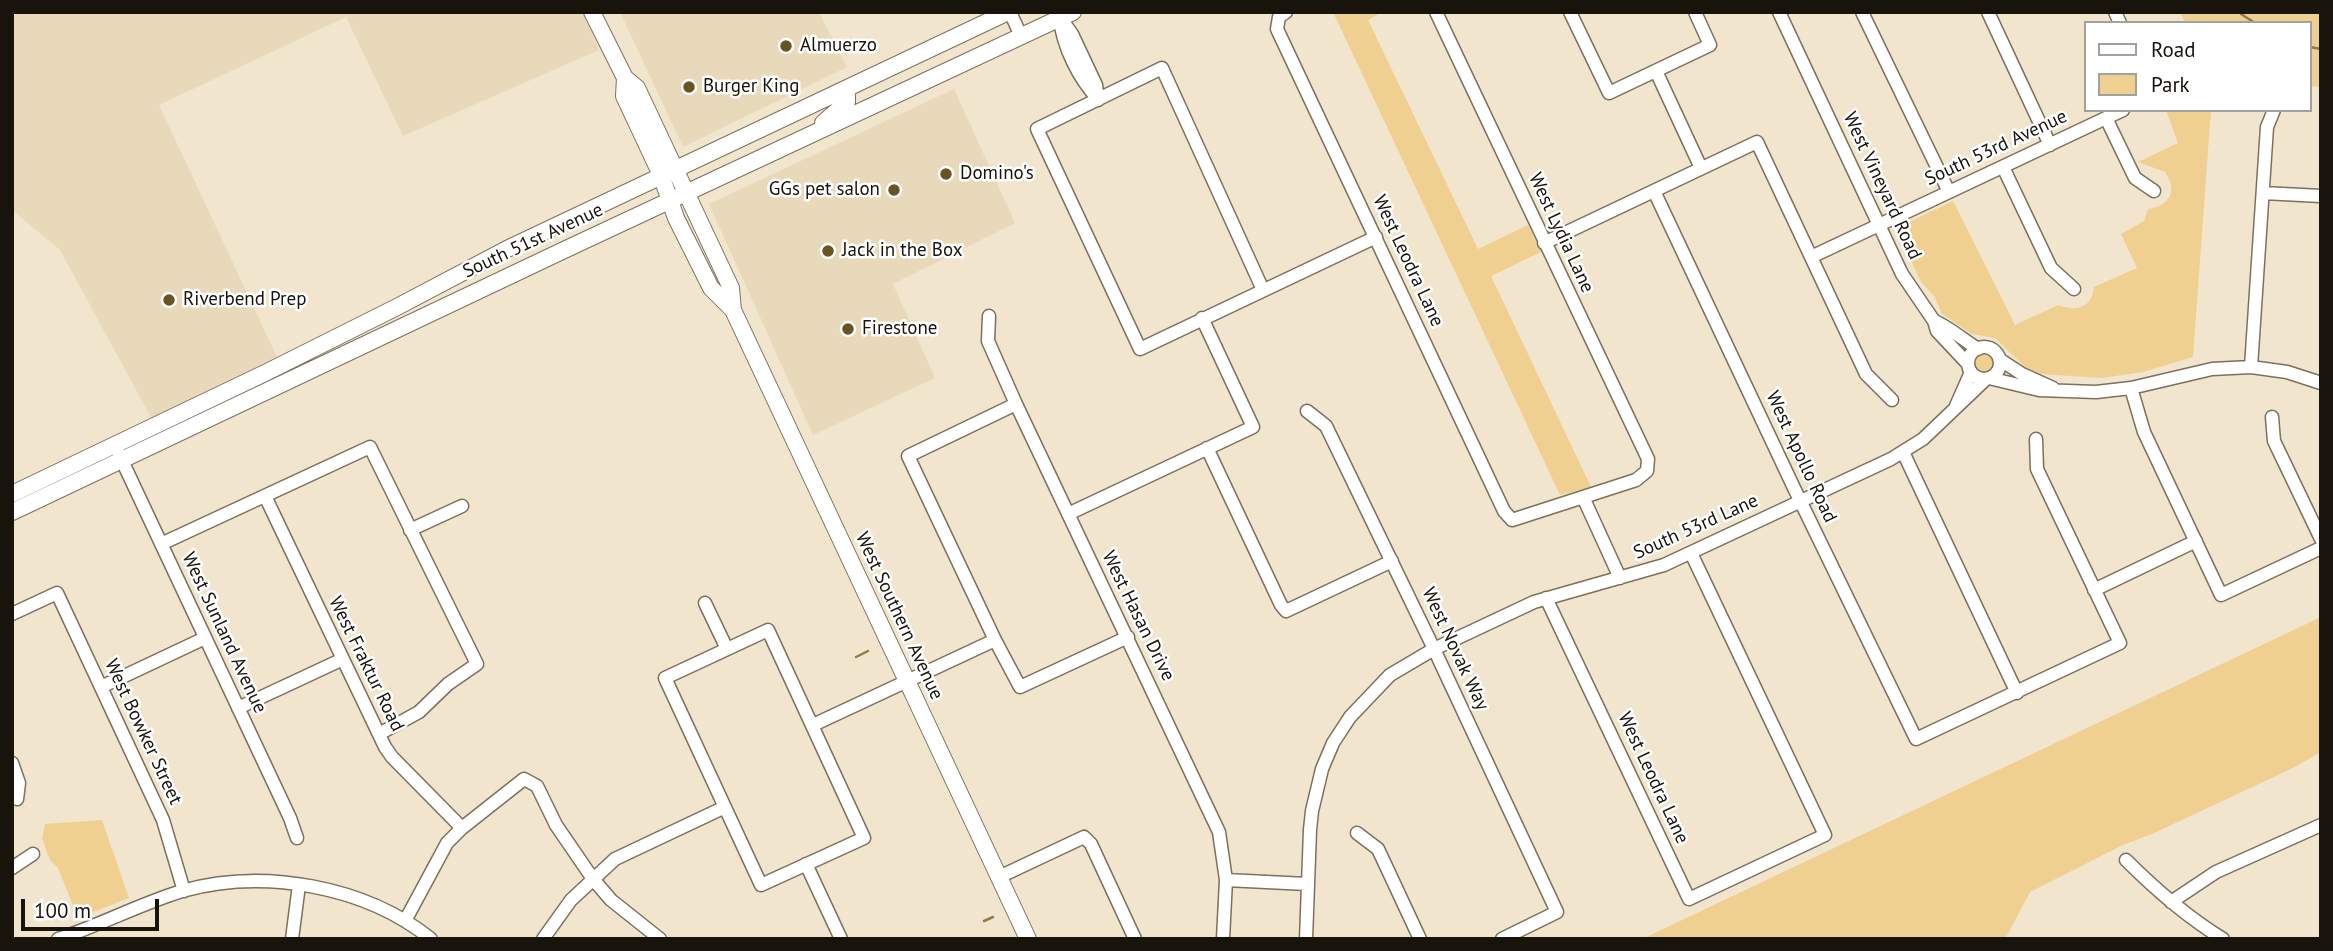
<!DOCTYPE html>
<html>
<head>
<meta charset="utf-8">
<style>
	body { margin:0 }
	#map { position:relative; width:2333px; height:951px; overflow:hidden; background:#f1e5cd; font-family:"PT Sans",sans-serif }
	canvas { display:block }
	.frame { position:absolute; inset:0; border:14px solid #18130b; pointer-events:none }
	.legend { position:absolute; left:2084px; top:21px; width:228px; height:91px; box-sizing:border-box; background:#fff; border:2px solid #a3a19d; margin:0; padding:9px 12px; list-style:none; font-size:21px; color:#18130b }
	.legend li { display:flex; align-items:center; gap:14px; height:35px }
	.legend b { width:35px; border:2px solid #a3a19d }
	.scale { position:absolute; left:21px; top:899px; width:138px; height:32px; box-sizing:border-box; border:4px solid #18130b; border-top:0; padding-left:9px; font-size:21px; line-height:24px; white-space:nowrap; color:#18130b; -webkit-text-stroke:5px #fff; paint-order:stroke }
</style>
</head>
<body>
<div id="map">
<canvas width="2333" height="951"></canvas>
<div class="frame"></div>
<ul class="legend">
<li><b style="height:9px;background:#fff"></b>Road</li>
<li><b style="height:19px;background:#f0d090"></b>Park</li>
</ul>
<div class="scale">100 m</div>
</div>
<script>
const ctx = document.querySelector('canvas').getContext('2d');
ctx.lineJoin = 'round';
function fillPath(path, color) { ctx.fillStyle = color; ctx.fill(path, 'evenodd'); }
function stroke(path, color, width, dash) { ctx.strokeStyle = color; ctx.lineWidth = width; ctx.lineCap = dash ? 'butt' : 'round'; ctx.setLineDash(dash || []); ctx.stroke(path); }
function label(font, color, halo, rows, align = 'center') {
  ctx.font = font + ' "PT Sans",sans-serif'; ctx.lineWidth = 5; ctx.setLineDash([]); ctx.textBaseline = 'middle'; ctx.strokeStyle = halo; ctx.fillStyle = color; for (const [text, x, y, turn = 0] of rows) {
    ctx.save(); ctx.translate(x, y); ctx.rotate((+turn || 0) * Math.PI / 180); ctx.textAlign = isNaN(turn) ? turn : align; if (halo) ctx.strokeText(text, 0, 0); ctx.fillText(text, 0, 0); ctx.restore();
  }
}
fillPath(new Path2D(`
	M12 12H582L599 50 403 136 346 17 159 105 277 357 152 419 60 250 12 210Z
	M620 12H819L847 67 683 147Z
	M954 89 1015 223 893 284 935 378 813 435 709 204Z`), '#e8d9bb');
fillPath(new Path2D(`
	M1333 12H1382L1368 20 1478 249 1528 225 1541 252 1491 276 1591 487 1560 495Z
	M2180 12H2321V87L2310 86V23H2185Z
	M2166 110H2211L2193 357 2143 372 2102 378 2040 374 2027 369 1995 338 1972 334 1942 314 1934 296 1921 282 1898 234 1899 228 1903 225 1953 201 2015 325 2058 305C2076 312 2092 308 2094 287L2137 268 2121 234 2144 221 2148 209C2170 206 2178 191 2165 172L2138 162 2178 143Z
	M1975 363a10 10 0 1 1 20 0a10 10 0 1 1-20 0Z
	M2321 617V752L2293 768 2152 834 2123 845 2030 892 2005 939H1642Z
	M102 820 129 898 78 918 58 868 50 860 42 838 45 824Z`), '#f0d090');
stroke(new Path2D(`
	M2241 14 2255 23
	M2310 47 2321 49
	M856 657 868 651
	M984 921 993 917`), '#927949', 2.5);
const minor = new Path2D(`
	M1010 12 1021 36
	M1286 12 1279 17 1277 29 1504 511 1512 520 1636 480 1647 471 1648 459 1436 12
	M1570 12 1609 93 1710 45 1695 12
	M1779 12 1902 274 1934 321 1937 331 1968 364
	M1862 12 1949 192
	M1988 12 2050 145
	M2115 12 2120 23
	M1057 13 1072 34 1096 85 1098 100
	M1060 19C1063 47 1079 79 1098 99
	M1656 71 1701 168
	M2106 118 2135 178 2154 191
	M2003 167 2051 268 2074 289
	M1654 191 1794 488 1916 739 2120 643 2037 469 2036 439
	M2263 193 2321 196
	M1544 243 1757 142 1866 374 1892 400
	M1811 257 2123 110
	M1263 290 1162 68 1037 129 1140 349 1376 237
	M989 316 988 341 1016 404 1219 832 1226 880 1223 939
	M1934 321C1946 325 1965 341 1978 349
	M1968 363a16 16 0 1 1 32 0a16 16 0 1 1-32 0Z
	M1999 359 2022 374 2053 388
	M2251 367 2267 127 2274 110
	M1989 378 2039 390 2096 392 2131 388 2212 369 2251 367 2287 372 2321 383
	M2131 388 2144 432 2221 595 2321 548
	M1016 404 908 456 995 640 1020 687 1128 637
	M1956 406 1971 372
	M1307 411 1326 426 1434 649 1557 912 1502 939
	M2272 417 2274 441 2321 539
	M1207 448 1281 605 1286 611 1392 561
	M118 452 290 818 297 838
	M1903 452 2017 693
	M265 496 385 747 392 757 462 828
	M1583 497 1620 578
	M1068 514 1253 427 1202 318
	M410 530 462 506
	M161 544 370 447 477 664 448 684 419 712 379 734
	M2094 590 2196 541
	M1546 598 1689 899 1825 835 1691 553
	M705 603 727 649
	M12 614 57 593 163 820 184 891
	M768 630 864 838 761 885 665 678Z
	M101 687 205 638
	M238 708 343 659
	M813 725 995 640
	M12 763 19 783 17 799
	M1357 833 1378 849 1420 939
	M2126 860C2156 890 2187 917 2223 939
	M806 864 841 939
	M12 868 33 854
	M999 877 1084 837 1091 844 1135 939
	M1226 880 1307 884
	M2171 902 2216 872 2321 825
	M405 921 447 843 462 828 524 779 537 786 556 825 593 879 611 900 660 939
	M58 939C100 925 140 904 182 891 264 868 365 886 431 939
	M292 939 299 885
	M543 939 571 900 615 859 725 807
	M1306 939 1310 830 1312 811 1322 769 1333 743 1350 717 1390 675 1434 649 1534 602 1664 565 1891 459 1923 439 1986 379`);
const major = new Path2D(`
	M592 12 625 78 637 88 731 288 733 310
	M625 78 624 96 661 175 676 218 711 288 733 310 1028 939
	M823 123 847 102V96L843 90
	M12 494 265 373 397 307 507 249 1008 12
	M12 512 562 251 1073 12`);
stroke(minor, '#7b715c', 15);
stroke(major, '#7b715c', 18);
stroke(minor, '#fff', 12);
stroke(major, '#fff', 16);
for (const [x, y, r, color] of [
	[786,46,7,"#6a5323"],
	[689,87,7,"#6a5323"],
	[946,174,7,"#6a5323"],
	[894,190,7,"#6a5323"],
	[828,251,7,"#6a5323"],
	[169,300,7,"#6a5323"],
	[848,329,7,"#6a5323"]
]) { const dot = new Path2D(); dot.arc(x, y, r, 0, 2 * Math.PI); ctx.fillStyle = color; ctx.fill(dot); stroke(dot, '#fff', 2.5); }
label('19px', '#18130b', '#fff', [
	["Almuerzo",800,46],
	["Burger King",703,87],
	["Domino's",960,174],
	["GGs pet salon",880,190,"right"],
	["Jack in the Box",842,251],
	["Riverbend Prep",183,300],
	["Firestone",862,329]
], 'left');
label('19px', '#18130b', '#fff', [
	["South 53rd Avenue",1996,148,-25],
	["West Vineyard Road",1882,186,65],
	["West Lydia Lane",1561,233,65],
	["South 51st Avenue",533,241,-25],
	["West Leodra Lane",1408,261,65],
	["West Apollo Road",1801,457,65],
	["South 53rd Lane",1696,527,-24],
	["West Southern Avenue",899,616,65],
	["West Hasan Drive",1138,616,64],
	["West Sunland Avenue",224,633,65],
	["West Novak Way",1455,649,65],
	["West Fraktur Road",366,664,64],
	["West Bowker Street",143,732,65],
	["West Leodra Lane",1653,778,65]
]);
</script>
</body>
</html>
